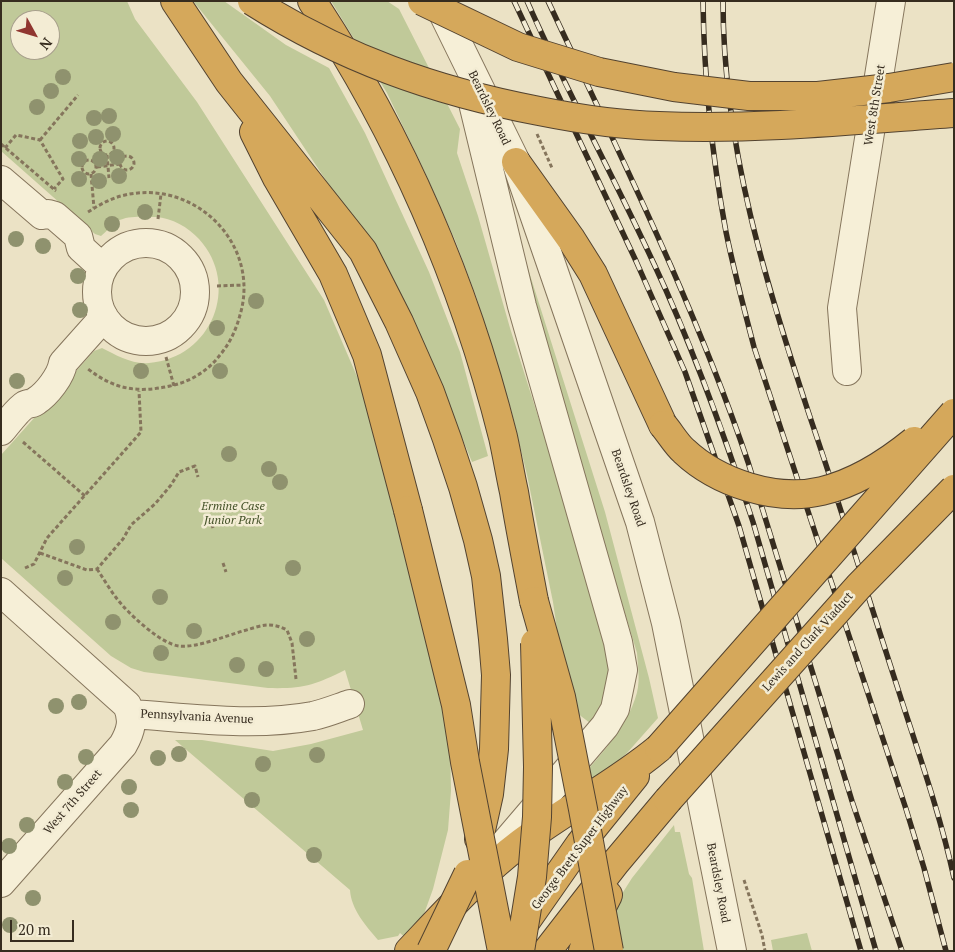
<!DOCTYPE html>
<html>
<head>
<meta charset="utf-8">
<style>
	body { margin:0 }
	#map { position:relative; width:955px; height:952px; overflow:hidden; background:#ebe2c5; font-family:"PT Serif",serif }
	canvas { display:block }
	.frame { position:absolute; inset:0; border:2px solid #362c1f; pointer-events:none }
	.north { position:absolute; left:10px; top:10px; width:50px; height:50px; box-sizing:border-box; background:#f3ecd4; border:1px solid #a79f8c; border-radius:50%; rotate:129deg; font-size:14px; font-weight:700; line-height:20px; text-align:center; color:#362c1f }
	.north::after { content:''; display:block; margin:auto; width:18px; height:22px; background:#903630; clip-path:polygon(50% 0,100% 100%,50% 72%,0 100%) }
	.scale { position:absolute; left:10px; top:920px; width:64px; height:22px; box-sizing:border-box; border:2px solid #362c1f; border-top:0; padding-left:6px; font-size:15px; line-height:18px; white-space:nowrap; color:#362c1f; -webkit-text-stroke:4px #f3ecd4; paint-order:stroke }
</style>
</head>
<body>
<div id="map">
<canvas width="955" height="952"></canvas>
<div class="frame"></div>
<div class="north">N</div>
<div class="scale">20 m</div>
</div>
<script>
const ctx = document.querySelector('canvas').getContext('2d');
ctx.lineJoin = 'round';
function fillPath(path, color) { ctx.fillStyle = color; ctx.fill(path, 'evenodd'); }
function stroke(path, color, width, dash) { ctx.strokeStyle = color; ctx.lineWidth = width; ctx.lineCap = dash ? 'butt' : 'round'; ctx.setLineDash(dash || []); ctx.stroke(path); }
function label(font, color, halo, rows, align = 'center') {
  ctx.font = font + ' "PT Serif",serif'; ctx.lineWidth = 5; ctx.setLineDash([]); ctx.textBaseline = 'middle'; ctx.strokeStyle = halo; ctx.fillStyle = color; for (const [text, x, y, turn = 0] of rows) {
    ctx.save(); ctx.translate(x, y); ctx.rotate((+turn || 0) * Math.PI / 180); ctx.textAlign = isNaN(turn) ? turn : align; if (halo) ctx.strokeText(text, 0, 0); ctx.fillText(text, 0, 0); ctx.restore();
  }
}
fillPath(new Path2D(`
	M1 1H127L135 19 197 102 324 300 422 527 450 742 451 791 448 830 433 889 424 914 408 940 400 933 398 936 378 940C366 926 351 909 350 890L175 740H202L273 751 311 744 363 730 345 670C315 685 303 689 268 688L144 672 131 668 111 656 1 558V455L94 351 102 348C116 355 133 365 149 363 212 358 241 285 199 239 188 227 172 218 156 217 145 217 128 215 118 221 112 225 106 232 101 236L95 234 1 151ZM20 20H50V50H20Z
	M193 1H224L286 45 329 68 365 133 429 272 460 352 488 456 472 462 418 331 335 194 270 96Z
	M331 1H387L399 9 460 129 457 153 478 216 510 328 555 470 610 655C611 679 609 706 590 723L573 710 563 671 553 602 527 475 511 409 476 296 455 240 423 168 387 93Z
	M512 218 605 512 649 678 658 718 627 753 607 771 542 819C572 785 621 741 635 699 641 684 638 668 637 653L551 369Z
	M674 825 675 832H680L689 874 692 878 704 951H591L606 919 632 878Z
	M807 933 812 951H773L771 940Z`), '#c0c999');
const minor = new Path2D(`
	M437 1 516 162 640 522 666 623 732 951
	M472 99 522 306 618 642 623 670 615 709 605 726 494 856
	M1 180 42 215 48 214 55 216 78 236 81 248 103 268
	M97 292a49 49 0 1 1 98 0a49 49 0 1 1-98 0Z
	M847 371 842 308 891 1
	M1 431C7 424 18 409 25 405 29 403 33 404 36 401 47 394 61 376 63 363L104 317
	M1 592 127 705C134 720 131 731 123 745L1 883
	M131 714C191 718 253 727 313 716 326 713 338 708 350 704`);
const highway = new Path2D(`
	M175 1 229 82 363 251 399 322 430 392 447 439 463 487 478 540 486 576 493 639 496 675 494 749 489 794 479 839
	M312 1C400 134 464 282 503 437 507 455 510 474 514 492 520 528 527 564 534 601
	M254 132 277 178 333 274 367 355 408 510
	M516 162 571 239 593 274 663 425
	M522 927 580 844 635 776
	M409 951C445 913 480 874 521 843 566 809 616 784 659 748
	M547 951 616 862 668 800
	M583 951 592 926 608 895`);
stroke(minor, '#85755c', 30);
stroke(highway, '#534330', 30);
stroke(new Path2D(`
	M537 134 552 168
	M40 140 78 95
	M100 148a7 7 0 1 1 14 0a7 7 0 1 1-14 0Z
	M1 144 56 191
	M5 148 16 135 40 140 63 179 54 189
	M107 155 109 178
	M120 163a7 7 0 1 1 14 0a7 7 0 1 1-14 0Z
	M82 167a7 7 0 1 1 14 0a7 7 0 1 1-14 0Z
	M97 167 120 164
	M91 174 94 208
	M88 212C99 205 111 198 125 195 196 179 261 245 240 315 236 330 230 343 220 355 208 371 190 382 170 386 138 393 115 390 88 369
	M158 219 161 194
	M217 286 244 285
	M166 357 174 386
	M23 442 85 496
	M210 518 213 528
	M40 553 87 570 97 569 123 539 131 525 155 504 171 485 179 472 195 466 198 477
	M223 563 226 572
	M25 568 34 564 47 538 141 432 139 391
	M97 569C105 581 113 595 123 606 135 619 162 644 179 646 197 648 225 636 243 631 261 626 269 621 287 630L292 643 296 679
	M744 880 762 935 765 951`), '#85755c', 3, [4, 2.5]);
stroke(minor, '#f6efd7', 28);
stroke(highway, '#d5a85b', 28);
const rail = new Path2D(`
	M514 1 636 261 685 372 739 526 861 951
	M527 1C566 90 613 175 654 264 693 347 724 434 753 522L876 951
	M548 1C619 153 694 303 748 462L852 801 902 951
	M703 1C704 78 712 156 726 232 734 271 744 309 754 347L906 809 924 868 946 951
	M723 1C723 146 766 284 811 420 841 508 868 597 897 686 917 749 940 813 954 878`);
stroke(rail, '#362c1f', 5.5);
stroke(rail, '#f3ecd4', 4, [11]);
const highwayBridge = new Path2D(`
	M252 1C342 58 434 91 539 111 579 119 619 125 659 126 757 130 856 120 954 113
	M422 1 518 47 599 72 674 87 749 96H818L889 88 954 77
	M663 425C670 433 676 444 684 451 718 483 776 502 822 491 856 483 887 463 914 441
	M408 510 456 705 465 762 502 951
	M534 601 561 697 583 809 609 951
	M659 748 954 413
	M668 800 859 586 954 489
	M431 951 468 874
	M520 951 532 877 537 817 538 767 535 643`);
stroke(highwayBridge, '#534330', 30, []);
stroke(highwayBridge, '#d5a85b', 28);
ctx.fillStyle = '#8f926e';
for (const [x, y] of [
	[63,77],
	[51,91],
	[37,107],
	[109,116],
	[94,118],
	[113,134],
	[96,137],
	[80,141],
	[117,157],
	[79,159],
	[100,159],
	[119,176],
	[79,179],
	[99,181],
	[145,212],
	[112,224],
	[16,239],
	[43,246],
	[78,276],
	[256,301],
	[80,310],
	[217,328],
	[141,371],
	[220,371],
	[17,381],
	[229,454],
	[269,469],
	[280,482],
	[77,547],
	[293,568],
	[65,578],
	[160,597],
	[113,622],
	[194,631],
	[307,639],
	[161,653],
	[237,665],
	[266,669],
	[79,702],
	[56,706],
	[179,754],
	[317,755],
	[86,757],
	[158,758],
	[263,764],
	[65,782],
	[129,787],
	[252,800],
	[131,810],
	[27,825],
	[9,846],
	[314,855],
	[33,898],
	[10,925]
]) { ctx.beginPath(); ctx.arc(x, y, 8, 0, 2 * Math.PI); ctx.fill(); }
label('12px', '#362c1f', '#f3ecd4', [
	["West 8th Street",875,105,-81],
	["Beardsley Road",489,108,64],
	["Beardsley Road",628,488,71],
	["Lewis and Clark Viaduct",808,642,-48],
	["Pennsylvania Avenue",197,717,3],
	["West 7th Street",73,802,-49],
	["George Brett Super Highway",580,848,-53],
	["Beardsley Road",718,883,79]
]);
label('italic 12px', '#435127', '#f3ecd4', [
	["Ermine Case",233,507],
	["Junior Park",233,521]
]);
</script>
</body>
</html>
